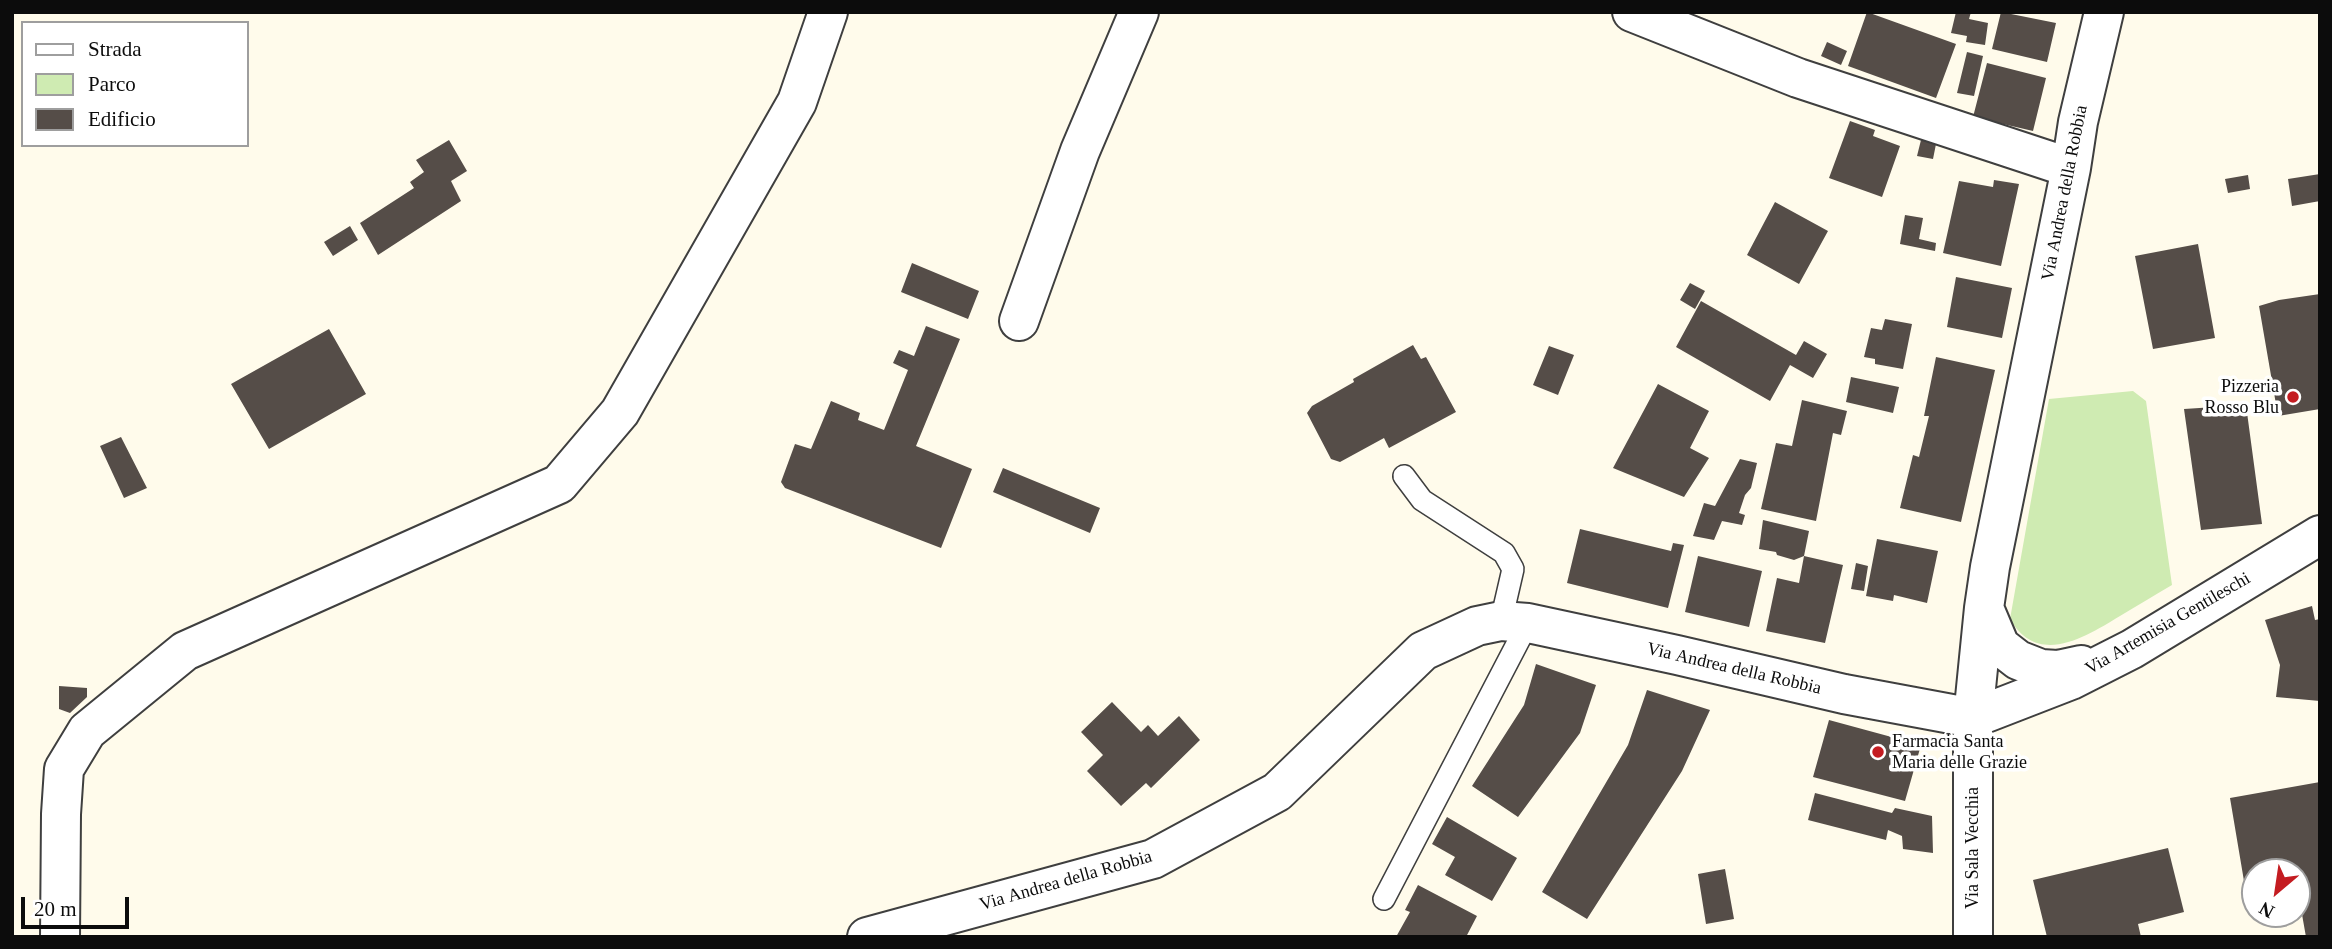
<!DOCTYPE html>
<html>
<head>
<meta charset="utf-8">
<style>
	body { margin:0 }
	#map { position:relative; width:2332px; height:949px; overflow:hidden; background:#fffbeb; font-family:Georgia,serif }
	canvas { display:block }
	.frame { position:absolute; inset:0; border:14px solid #0c0c0c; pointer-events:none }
	.legend { position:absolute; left:21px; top:21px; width:228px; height:126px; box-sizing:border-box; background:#fff; border:2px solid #9e9e9e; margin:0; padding:9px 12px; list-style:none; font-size:21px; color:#0c0c0c }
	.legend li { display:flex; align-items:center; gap:14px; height:35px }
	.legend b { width:35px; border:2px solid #9e9e9e }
	.north { position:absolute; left:2241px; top:858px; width:70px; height:70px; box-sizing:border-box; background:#fff; border:2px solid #9e9e9e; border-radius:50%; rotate:209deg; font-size:19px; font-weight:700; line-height:28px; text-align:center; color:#0c0c0c }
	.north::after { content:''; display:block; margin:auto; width:24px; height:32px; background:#c41c21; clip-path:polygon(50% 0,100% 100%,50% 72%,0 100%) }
	.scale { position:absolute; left:21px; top:897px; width:108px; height:32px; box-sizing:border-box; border:4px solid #0c0c0c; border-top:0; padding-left:9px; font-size:21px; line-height:24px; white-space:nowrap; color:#0c0c0c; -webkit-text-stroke:5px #fff; paint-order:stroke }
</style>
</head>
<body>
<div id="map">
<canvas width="2332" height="949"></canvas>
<div class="frame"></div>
<ul class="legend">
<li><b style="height:9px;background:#fff"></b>Strada</li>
<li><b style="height:19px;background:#cfebb2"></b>Parco</li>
<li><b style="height:19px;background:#554d48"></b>Edificio</li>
</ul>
<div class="north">N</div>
<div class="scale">20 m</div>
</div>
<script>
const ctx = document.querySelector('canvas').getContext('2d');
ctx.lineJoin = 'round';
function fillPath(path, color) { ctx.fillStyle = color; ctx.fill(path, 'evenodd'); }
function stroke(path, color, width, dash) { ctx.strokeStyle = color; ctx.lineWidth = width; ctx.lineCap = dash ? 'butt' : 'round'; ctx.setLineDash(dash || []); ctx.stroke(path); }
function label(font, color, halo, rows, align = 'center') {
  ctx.font = font + ' Georgia,serif'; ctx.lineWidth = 7; ctx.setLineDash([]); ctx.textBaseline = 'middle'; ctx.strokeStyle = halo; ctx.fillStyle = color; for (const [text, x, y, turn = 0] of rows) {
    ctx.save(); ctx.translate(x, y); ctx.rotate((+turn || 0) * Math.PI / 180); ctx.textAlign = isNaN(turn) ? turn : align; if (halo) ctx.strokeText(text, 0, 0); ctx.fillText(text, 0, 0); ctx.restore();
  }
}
fillPath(new Path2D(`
	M2133 391 2146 401 2172 585C2155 595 2138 605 2120 616 2087 636 2038 668 2010 619L2049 399Z`), '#cfebb2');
fillPath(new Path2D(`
	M1867 12 1956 44 1936 98 1848 66Z
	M1956 12H1971L1969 19 1988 23 1985 45 1966 42 1967 36 1951 33Z
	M2001 12 2056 23 2047 62 1992 49Z
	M1827 42 1847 51 1841 65 1821 56Z
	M1967 52 1983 56 1974 96 1957 93Z
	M1987 63 2046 78 2033 131 1973 117Z
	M1850 121 1875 130 1873 136 1900 146 1882 197 1829 178Z
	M449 140 467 171 451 181 461 201 378 255 360 223 414 188 410 182 424 172 416 160Z
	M1921 140 1936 144 1933 159 1917 156Z
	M2320 174V201L2292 206 2288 179Z
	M2248 175 2250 189 2228 193 2225 179Z
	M1994 180 2019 184 2001 266 1943 253 1959 181 1993 187Z
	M1775 202 1828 231 1799 284 1747 255Z
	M1905 215 1923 218 1919 239 1936 243 1935 251 1900 244Z
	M350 226 358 240 333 256 324 242Z
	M2198 244 2215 338 2153 349 2135 256Z
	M912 263 979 291 968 319 901 292Z
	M1956 277 2012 288 2002 338 1947 327Z
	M1690 283 1705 291 1695 309 1680 300Z
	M2320 294V409L2278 416 2259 306 2279 300Z
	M1701 301 1796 355 1804 341 1827 354 1813 378 1790 365 1770 401 1676 347Z
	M1885 319 1912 324 1903 369 1875 364V359L1864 357 1871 328 1882 330Z
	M926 326 960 339 916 446 972 469 941 548 785 488 781 482 795 444 811 449 831 401 860 413 858 420 884 430 908 370 893 363 899 350 914 356Z
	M329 329 366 394 269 449 231 384Z
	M1413 345 1421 359 1426 357 1456 412 1389 448 1384 438 1340 462 1331 459 1307 413 1312 406 1354 382 1353 379Z
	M1549 346 1574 355 1558 395 1533 385Z
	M1936 357 1995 370 1961 522 1900 508 1913 455 1919 457 1929 416H1924Z
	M1851 377 1899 387 1893 413 1846 402Z
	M1658 384 1709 411 1690 448 1709 458 1684 497 1613 468Z
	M1802 400 1847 411 1841 435 1833 433 1816 521 1761 509 1776 443 1792 446Z
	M2246 405 2262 524 2201 530 2184 409Z
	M121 437 147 488 124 498 100 446Z
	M1740 459 1757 463 1751 488 1745 495 1739 513 1745 515 1742 525 1722 521 1714 540 1693 536 1704 503 1715 506Z
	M1003 468 1100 508 1090 533 993 492Z
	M1763 520 1809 531 1804 556 1794 560 1777 555 1776 552 1759 549Z
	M1580 529 1671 551 1673 543 1684 545 1668 608 1567 583Z
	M1877 539 1938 551 1927 603 1894 595 1893 601 1866 596Z
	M1698 556 1762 571 1749 627 1685 612Z
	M1804 556 1843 565 1825 643 1766 631 1777 578 1799 583Z
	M1856 563 1868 566 1864 591 1851 589Z
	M2312 606 2315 620 2320 619V701L2276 697 2280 665 2265 620Z
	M1536 664 1596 685 1580 733 1518 817 1472 786 1524 705Z
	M59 686 87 688V697L70 713 59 709Z
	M1647 690 1710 710 1682 771 1587 919 1542 892 1628 745Z
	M1112 702 1141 732 1148 725 1158 736 1179 716 1200 740 1151 788 1146 783 1121 806 1087 771 1103 755 1081 732Z
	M1829 720 1921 745 1905 801 1813 777Z
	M2320 782V937H2306L2297 886V872H2255V885L2245 887 2230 798Z
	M1815 793 1892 813 1895 808 1932 816 1933 853 1903 849 1902 836 1888 830 1886 840 1808 820Z
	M1447 817 1517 858 1492 901 1445 875 1455 857 1432 844Z
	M2168 848 2184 912 2138 924 2141 937H2047L2033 880Z
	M1725 869 1734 919 1706 924 1698 874Z
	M1418 885 1477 916 1466 937H1396L1410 912 1405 910Z`), '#554d48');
const service = new Path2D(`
	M1404 476 1422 500 1504 553 1513 569 1501 621
	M1384 899 1528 623`);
const minor = new Path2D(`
	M1632 12 1798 78 2071 168
	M1019 321 1080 151 1139 12
	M1984 608 2000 646 2018 660 2041 669 2058 670 2081 665
	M1973 718 2071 680 2132 649 2320 535
	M60 937 61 814 64 769 87 731 185 651 559 484 620 412 797 102 828 12
	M867 937 1153 859 1277 792 1423 651 1477 626 1501 621 1528 623 1677 655 1844 694 1973 718
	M1973 937V718L1984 608 1990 567 2071 168 2078 122 2104 12`);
stroke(service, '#3f3f3f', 24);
stroke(minor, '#3f3f3f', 42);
stroke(service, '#fff', 21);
stroke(minor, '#fff', 38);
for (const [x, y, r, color] of [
	[2293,397,7,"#c41c21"],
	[1878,752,7,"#c41c21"]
]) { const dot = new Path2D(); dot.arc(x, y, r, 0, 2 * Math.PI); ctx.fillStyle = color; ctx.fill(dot); stroke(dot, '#fff', 2.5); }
label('18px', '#0c0c0c', '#fff', [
	["Via Andrea della Robbia",2065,193,-79],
	["Via Artemisia Gentileschi",2168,624,-30],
	["Via Andrea della Robbia",1734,669,13],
	["Via Sala Vecchia",1973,848,-90],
	["Via Andrea della Robbia",1066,881,-16]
]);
label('18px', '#0c0c0c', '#fff', [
	["Pizzeria",2279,387],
	["Rosso Blu",2279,408],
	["Farmacia Santa",1892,742,"left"],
	["Maria delle Grazie",1892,763,"left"]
], 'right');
</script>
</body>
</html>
